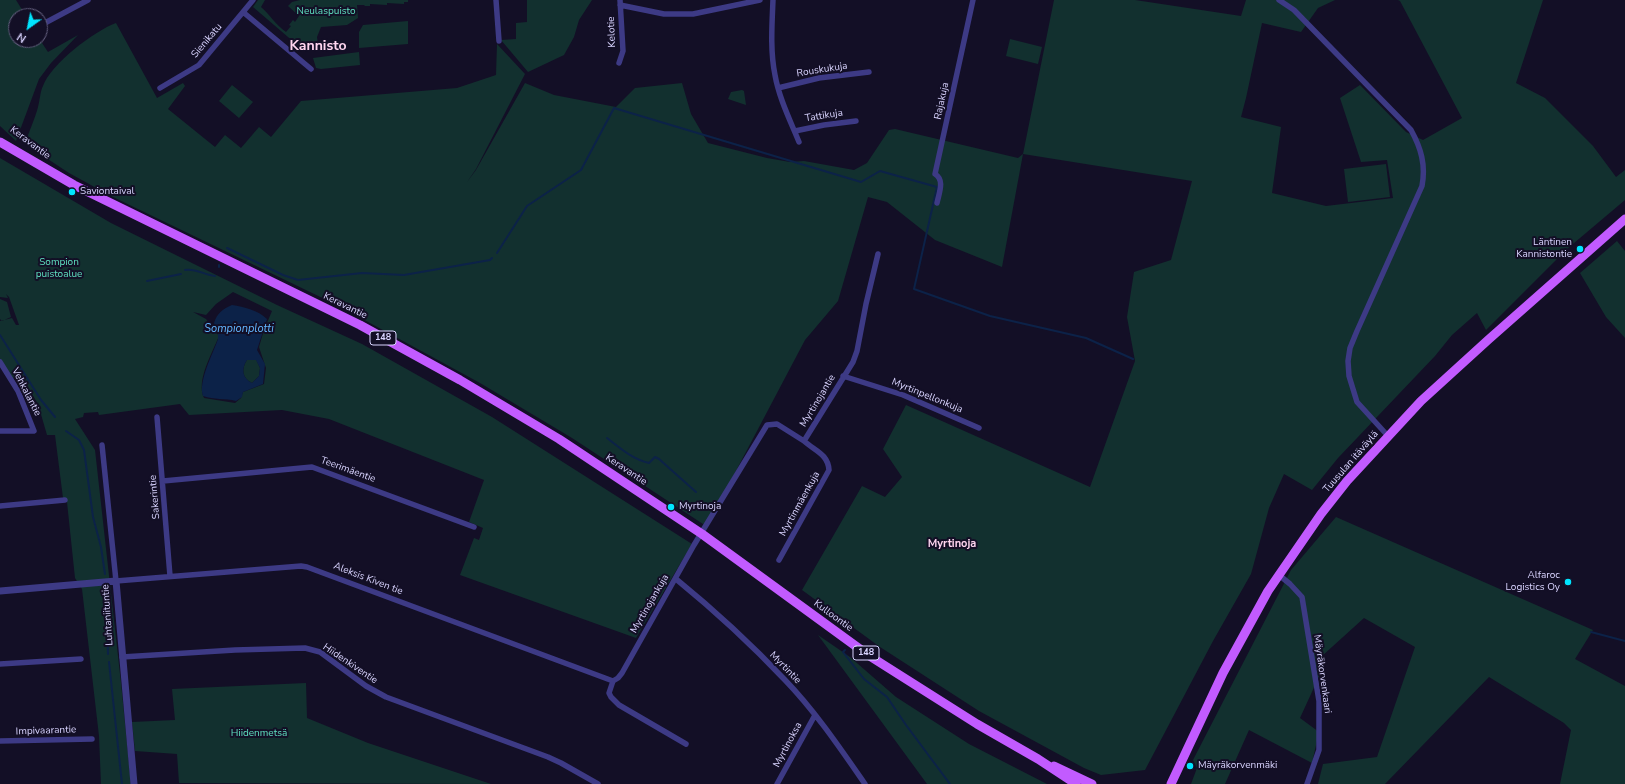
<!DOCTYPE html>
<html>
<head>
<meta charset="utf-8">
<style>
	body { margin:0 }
	#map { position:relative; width:1625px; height:784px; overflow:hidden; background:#130f26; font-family:"Nunito Sans",sans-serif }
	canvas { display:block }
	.north { position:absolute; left:8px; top:8px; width:40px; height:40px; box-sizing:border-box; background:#130f26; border:1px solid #625e7d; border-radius:50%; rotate:213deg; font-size:11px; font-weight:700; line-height:16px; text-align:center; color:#d9d4ff }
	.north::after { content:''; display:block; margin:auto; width:14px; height:18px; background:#00e5ff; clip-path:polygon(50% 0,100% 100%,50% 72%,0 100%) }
</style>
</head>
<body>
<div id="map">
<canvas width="1625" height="784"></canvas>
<div class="north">N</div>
</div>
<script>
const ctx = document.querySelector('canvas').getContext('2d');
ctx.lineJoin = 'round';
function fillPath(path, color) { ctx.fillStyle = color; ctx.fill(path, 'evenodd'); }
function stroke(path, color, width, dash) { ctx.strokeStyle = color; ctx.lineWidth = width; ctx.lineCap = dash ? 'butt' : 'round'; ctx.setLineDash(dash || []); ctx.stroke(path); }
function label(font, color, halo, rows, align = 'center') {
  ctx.font = font + ' "Nunito Sans",sans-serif'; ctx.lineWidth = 4; ctx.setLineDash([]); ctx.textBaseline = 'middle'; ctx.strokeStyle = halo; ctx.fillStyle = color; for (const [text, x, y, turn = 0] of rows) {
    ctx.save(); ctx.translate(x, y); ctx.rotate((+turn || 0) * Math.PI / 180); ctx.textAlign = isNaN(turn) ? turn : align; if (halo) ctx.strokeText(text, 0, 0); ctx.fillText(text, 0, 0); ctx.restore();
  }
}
fillPath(new Path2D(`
	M0 0H16L26 16H16V40H40L48 52 78 35 51 63 39 79 16 141 0 126Z
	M258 0H265L261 7C271 16 275 24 286 32L291 26 289 25 293 20 295 22 299 16 288 6 292 2 300 0H408V2H404V4L387 3V5L370 4V6H365L364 5H357L358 18 347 25 321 27 317 37 319 51 306 50 295 43 253 7Z
	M527 0H592L579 20 574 37 564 55 528 72 501 40 516 39V23L527 22Z
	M1054 0H1135L1241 16 1246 0H1335L1318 8 1301 32 1262 23 1246 98 1241 117 1281 127 1272 193 1326 206 1393 198 1387 160 1361 162 1340 98 1360 85 1406 132 1423 140 1462 118 1400 1 1398 0H1543L1516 83 1545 98 1593 146 1616 177 1625 170V200L1567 249 1486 330 1477 313 1452 335 1435 356 1338 458 1312 490 1284 474 1269 508 1251 574 1213 641 1145 770 1101 775 1084 768 979 711 880 647 802 590 862 486 885 497 902 477 883 449 906 405 1090 487 1135 361 1127 317 1134 272 1171 260 1192 181 1023 154 1002 267 935 240 887 202 868 197 838 301 805 340 709 522 703 524 572 438 480 383 337 305 111 196 69 173 25 144C29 131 35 119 38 107 40 100 40 92 43 86 51 64 94 31 116 23L157 98 183 83 185 86 168 109 215 147 225 135 241 148 259 127 271 137 301 101 457 88 496 75 497 44 525 74 476 169 467 182 476 170 525 83 554 95 616 107 635 88 682 83 691 114 708 143 767 158 790 162 804 161 854 170 867 163 889 130 895 129 1018 158 1023 154Z
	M408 21V44L359 48V32L363 25Z
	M1010 39 1042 47 1038 64 1006 56Z
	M359 52 360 65 321 69 316 68 313 58Z
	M232 85 253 102 239 118 219 101Z
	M742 90 744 91 746 105 728 99 731 92Z
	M0 158 111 223 277 305 362 344 492 417 692 544 636 638 460 575 474 538 479 540 483 528 469 522 484 480 329 419 282 410 189 415 180 404 99 415 98 412 84 413 83 417 75 419 95 450 121 683 131 784H101L99 736 82 589 75 578 67 502 63 498 55 435H47L38 404 20 375 12 379 0 359V321L12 318 16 325H19L9 297 6 294 8 298 0 297ZM233 292 272 311 264 330 259 347 266 368 264 384 243 392 241 398 235 403 204 398C196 380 212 354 219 336L206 319 193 312 206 315 216 304Z
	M1386 164 1390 197 1348 202 1344 169Z
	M1617 241 1625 251V338L1606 317 1580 273Z
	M0 299 7 302 11 317 2 321 0 319Z
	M256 359 260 368 259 376 252 383C242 378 241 369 247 360Z
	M1336 517 1593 630 1575 659 1625 686V784H1560L1571 730 1564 723 1489 677 1385 784H1318L1323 764 1377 757 1415 647 1364 618 1322 656V670L1300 718 1319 732 1312 763 1249 730 1225 784H1191L1197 768 1193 760 1291 570Z
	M818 635 850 657 896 697 969 744 1047 784H927Z
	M306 683 307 718 368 743 491 784 179 783 177 754 135 751 132 722 175 720 172 689Z`), '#12302f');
fillPath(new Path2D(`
	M232 305C244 307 258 310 267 319L257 350 265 364 263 384 243 392 242 397 236 401C225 398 214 400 203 396 198 381 213 354 218 339V334L214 323C217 313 223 309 232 305ZM247 360H256L260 368 259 376 252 383C242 378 241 369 247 360Z`), '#0c2248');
stroke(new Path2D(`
	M227 248 283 275 298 280 362 273 404 275 490 260 492 258
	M497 253 527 206 581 170 614 108 861 182 880 171 937 187 914 289 990 316 1086 338 1133 359
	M219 267V265
	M185 270C195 268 205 275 215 276
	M147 281 181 274
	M0 335 41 400 55 417
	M66 431 79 440 84 450 93 517 101 547 105 574
	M607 438C620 448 632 459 649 463L655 457 659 459 696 492
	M106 587 108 654
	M1591 632 1625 641
	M845 650 843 652 864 679 887 697 906 725 950 784
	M109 662 122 784`), '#0c2248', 2);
stroke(new Path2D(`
	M496 0 499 41
	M773 0C772 24 770 51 775 75 779 98 790 120 799 142
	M1279 0 1294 10 1411 130C1421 148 1426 165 1422 186L1357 331 1350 348 1348 361 1349 376 1357 402 1388 436
	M620 5 664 14H693L760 0
	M243 12 311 69
	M43 24 88 0
	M619 63 623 51 620 0
	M160 88 199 65 253 0
	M778 88 819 78 869 72
	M795 131 824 125 856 121
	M937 203C939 193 945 180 935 174L973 0
	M0 362 18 391 34 431H0
	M843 376 903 395 979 428
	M157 417 170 576
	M102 445 116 581 301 566 307 567 613 681
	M163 481 312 467 474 527
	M0 506 65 500
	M779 560 829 470C828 454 815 451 804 441
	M1279 575 1290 584 1302 597 1319 701V750L1307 784
	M676 579C714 610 751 644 785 680 815 711 840 748 865 784
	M122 657 235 650 305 648 320 652 366 686 386 697 548 757 561 763 598 784
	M0 664 81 659
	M613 681 618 678 622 673 694 545 767 425 777 424 804 441 853 362 857 351 866 304 878 254
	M613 681 609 693 611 697 619 705 686 744
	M0 741 92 739
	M777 784 815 715`), '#3d3a85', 5.5);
stroke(new Path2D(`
	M0 591 116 581 134 784`), '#3d3a85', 7);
stroke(new Path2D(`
	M0 142 74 185 360 325 460 380 559 439 702 534 868 655 977 724 1038 759 1076 784
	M1054 766 1092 784
	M1171 784 1223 673 1268 591 1321 514 1347 481 1421 401 1488 340 1625 219`), '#c25bff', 9);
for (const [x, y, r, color] of [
	[72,192,4,"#00e5ff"],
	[1580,249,4,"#00e5ff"],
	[671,507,4,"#00e5ff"],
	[1568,582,4,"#00e5ff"],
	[1190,766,4,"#00e5ff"]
]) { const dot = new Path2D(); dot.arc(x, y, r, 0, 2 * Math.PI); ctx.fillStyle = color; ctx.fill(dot); stroke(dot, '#130f26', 1.5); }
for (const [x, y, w] of [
	[383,338,26],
	[866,653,26]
]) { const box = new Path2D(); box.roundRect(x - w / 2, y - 7, w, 14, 3); ctx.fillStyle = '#130f26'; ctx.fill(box); stroke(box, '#d9d4ff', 1); }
label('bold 9px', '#d9d4ff', null, [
	["148",383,338],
	["148",866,653]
]);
label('10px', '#5fe0c0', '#130f26', [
	["Neulaspuisto",326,12],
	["Sompion",59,263],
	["puistoalue",59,275],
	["Hiidenmetsä",259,734]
]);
label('10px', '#d9d4ff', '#130f26', [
	["Kelotie",612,32,-92],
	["Sienikatu",207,41,-50],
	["Rouskukuja",822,70,-9],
	["Rajakuja",942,101,-78],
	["Tattikuja",824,116,-9],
	["Keravantie",30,143,37],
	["Keravantie",345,306,26],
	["Vehkalantie",26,392,63],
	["Myrtinpellonkuja",927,396,22],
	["Myrtinojantie",818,401,-59],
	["Tuusulan itäväylä",1351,462,-49],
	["Teerimäentie",348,470,20],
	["Keravantie",626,470,34],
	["Sakerintie",155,497,-95],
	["Myrtinmäenkuja",800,504,-61],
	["Aleksis Kiven tie",368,579,21],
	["Myrtinojankuja",650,604,-60],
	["Luhtaniituntie",108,615,-94],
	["Kulloontie",833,616,36],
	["Hiidenkiventie",350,664,34],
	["Myrtintie",785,668,46],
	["Mäyräkorvenkaari",1322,674,82],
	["Impivaarantie",46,731,-2],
	["Myrtinoksa",788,745,-62]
]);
label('10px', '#d9d4ff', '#130f26', [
	["Saviontaival",80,192],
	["Läntinen",1572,243,"right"],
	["Kannistontie",1572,255,"right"],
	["Myrtinoja",679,507],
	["Alfaroc",1560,576,"right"],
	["Logistics Oy",1560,588,"right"],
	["Mäyräkorvenmäki",1198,766]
], 'left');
label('italic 11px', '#62b6ff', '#130f26', [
	["Sompionplotti",239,329]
]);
label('bold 11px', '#ffd6f0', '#130f26', [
	["Myrtinoja",952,544]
]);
label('bold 14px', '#ffd6f0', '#130f26', [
	["Kannisto",318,47]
]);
</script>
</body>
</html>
